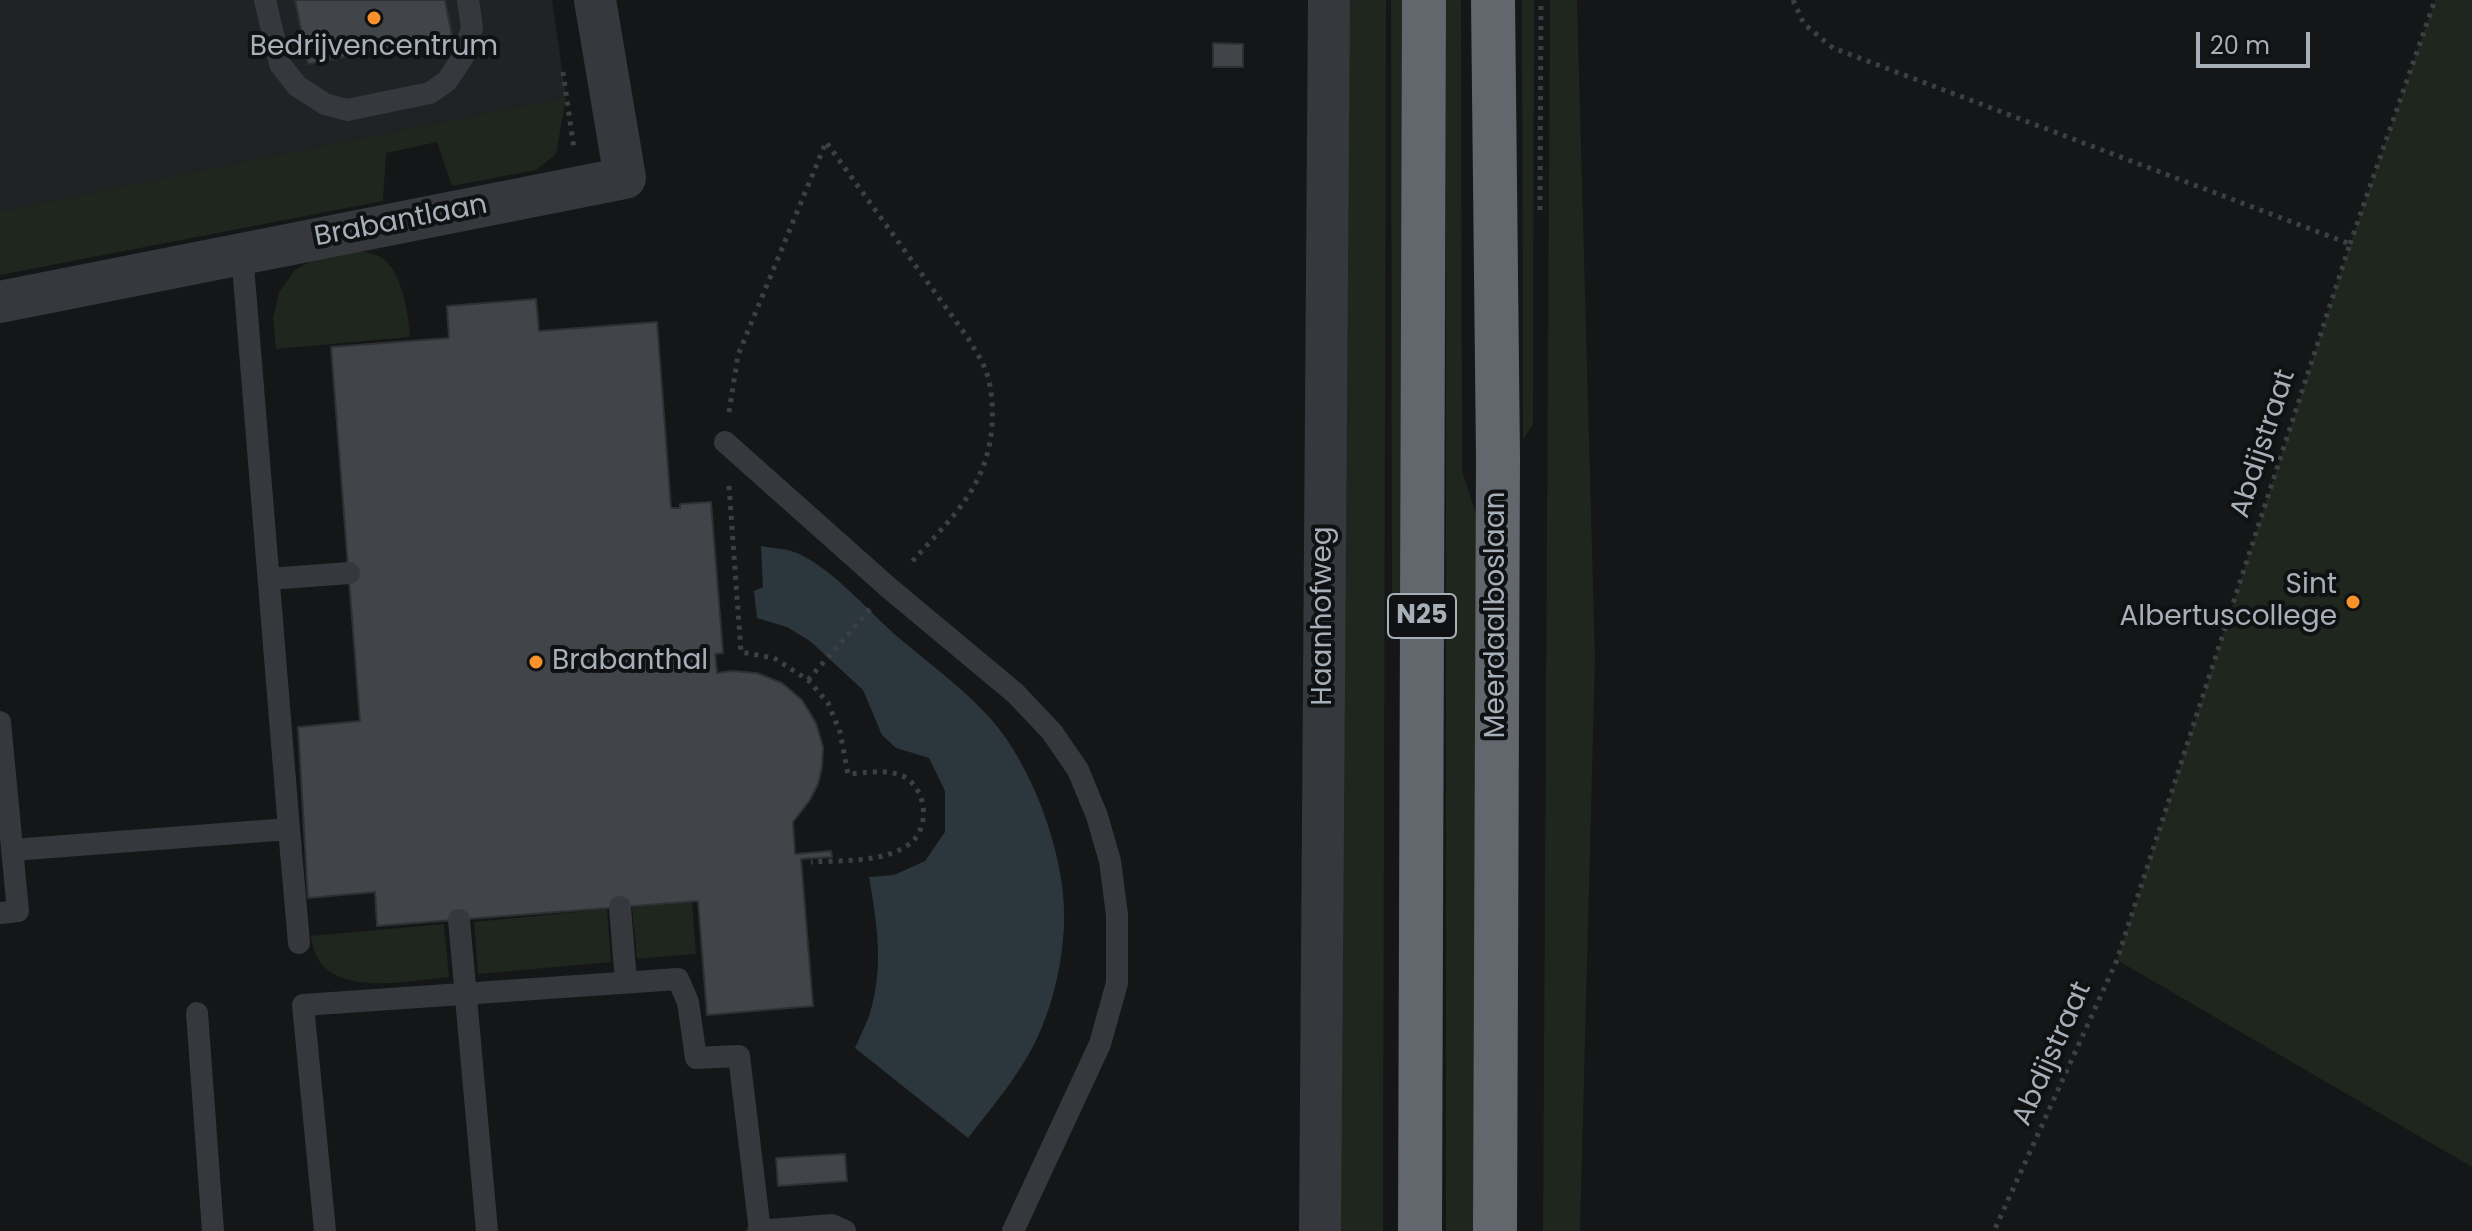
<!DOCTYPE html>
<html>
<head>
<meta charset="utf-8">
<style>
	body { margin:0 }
	#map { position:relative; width:2472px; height:1231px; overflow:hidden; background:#151618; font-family:Poppins,sans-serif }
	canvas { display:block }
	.scale { position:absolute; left:2196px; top:32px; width:114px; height:36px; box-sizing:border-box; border:4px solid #a7afb8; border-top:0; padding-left:10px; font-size:24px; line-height:28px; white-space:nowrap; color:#a7afb8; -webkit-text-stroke:6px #101113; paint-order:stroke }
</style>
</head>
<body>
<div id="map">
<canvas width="2472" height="1231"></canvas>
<div class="scale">20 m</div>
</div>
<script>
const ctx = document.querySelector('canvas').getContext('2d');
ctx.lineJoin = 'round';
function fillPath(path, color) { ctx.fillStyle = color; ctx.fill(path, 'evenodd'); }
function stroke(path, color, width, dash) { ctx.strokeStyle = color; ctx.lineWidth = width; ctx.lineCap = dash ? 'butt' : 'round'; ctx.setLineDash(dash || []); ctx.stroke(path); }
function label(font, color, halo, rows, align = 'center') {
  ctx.font = font + ' Poppins,sans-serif'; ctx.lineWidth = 8; ctx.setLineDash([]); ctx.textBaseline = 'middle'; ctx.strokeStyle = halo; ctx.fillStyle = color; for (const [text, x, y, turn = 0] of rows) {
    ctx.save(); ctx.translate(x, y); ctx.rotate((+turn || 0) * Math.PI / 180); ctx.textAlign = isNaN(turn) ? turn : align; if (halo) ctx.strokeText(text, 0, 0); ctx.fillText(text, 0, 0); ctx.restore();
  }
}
fillPath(new Path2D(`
	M0 0H552L566 97 0 211Z`), '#212225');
fillPath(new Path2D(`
	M1329 0H1386L1383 1231H1332Z
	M1391 0H1404L1407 617 1392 639Z
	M1446 0H1461L1462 471 1479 523 1480 1231H1446Z
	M1522 0H1534L1533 424 1523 440Z
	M1550 0H1577L1595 659 1580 1231H1543Z
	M2435 0H2472V1167L2117 960 2350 244Z
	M566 97 556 154 536 170 452 186 437 142 386 153 383 201 0 275V211Z
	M357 250C365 252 376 254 382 258 402 271 409 316 410 337L276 349 273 318 279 292 295 270 324 254Z
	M692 902 696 954 637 959 632 907Z
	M607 909 611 962 478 974 474 922Z
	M444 924 449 977C405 981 317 1002 311 936Z`), '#1e261d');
fillPath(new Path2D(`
	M761 546C771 548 782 548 791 551 826 561 871 614 899 638 930 664 964 689 991 719 1034 768 1068 861 1064 927 1062 961 1055 995 1042 1027 1025 1069 995 1103 968 1138L855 1048C860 1036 866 1025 870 1013 884 967 877 923 869 877L894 875 925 861 945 832V791L929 758 896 748 882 735 863 690 810 641 787 627 757 618 754 591 763 587Z`), '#2b373c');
const building = new Path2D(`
	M295 0H445L452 36 308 64Z
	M1213 43 1243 44V67H1213Z
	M536 299 539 331 657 322 671 508H680V504L711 502 723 653 715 654 717 673 732 671 757 673 782 683 802 700 816 723 823 747 822 767 818 784 810 800 793 822 795 854 831 851 832 857 801 859 813 1006 707 1015 698 901 377 926 375 892 308 898 298 727 360 721 331 347 449 338 447 306Z
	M845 1154 847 1181 778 1186 776 1158Z`);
fillPath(building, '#414448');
stroke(building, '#2f3034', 2);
stroke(new Path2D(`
	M1793 0 1804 24 1833 48 2350 244 2117 960 1994 1231
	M563 72 574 149
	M1540 210 1541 0
	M2350 244 2435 0
	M729 412 738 355 826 142 968 338C974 349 982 360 986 371 992 387 993 408 992 426 987 489 949 520 909 565
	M729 486 741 652 774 658 808 680 828 703 840 732 848 774C866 773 893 767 909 780 928 796 929 831 908 845 882 863 842 860 811 862
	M808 680 871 608`), '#3c4044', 5, [4, 6]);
stroke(new Path2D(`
	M265 0 280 64 297 86 325 104 347 110 430 93 447 81 463 57 472 28 468 0
	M725 442 889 588 1015 693 1052 732 1078 770 1097 816 1110 861 1117 915V983L1100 1044 1013 1231
	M269 579 349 573
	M0 722 18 911 0 913
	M289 829 299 943
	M12 850 289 829 242 253
	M620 907 626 982
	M459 920 487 1231
	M197 1013 213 1231
	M325 1231 303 1005 678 979 688 1002 696 1058 739 1056 760 1231
	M758 1231 832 1225 845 1231`), '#36383d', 22);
stroke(new Path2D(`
	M0 302 625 178 595 0
	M1320 1231 1329 0`), '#36383d', 42);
stroke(new Path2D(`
	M1493 0 1498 457 1495 1231
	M1420 1231 1424 0`), '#62676e', 44);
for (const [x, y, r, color] of [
	[374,18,8,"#f9912c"],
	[2353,602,8,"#f9912c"],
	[536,662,8,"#f9912c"]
]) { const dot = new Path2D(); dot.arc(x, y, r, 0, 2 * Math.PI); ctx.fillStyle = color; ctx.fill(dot); stroke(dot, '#101113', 3); }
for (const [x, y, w] of [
	[1422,616,68]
]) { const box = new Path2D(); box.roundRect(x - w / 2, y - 22, w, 44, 6); ctx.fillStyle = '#101113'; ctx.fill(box); stroke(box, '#a7afb8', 2); }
label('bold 26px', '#a7afb8', null, [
	["N25",1422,616]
]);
label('28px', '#a7afb8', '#101113', [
	["Bedrijvencentrum",374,48],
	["Sint",2337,586,"right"],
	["Albertuscollege",2337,618,"right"],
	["Brabanthal",552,662,"left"]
]);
label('28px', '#a7afb8', '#101113', [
	["Brabantlaan",401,222,-11],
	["Abdijstraat",2264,444,-72],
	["Meerdaalboslaan",1497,615,-90],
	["Haanhofweg",1324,616,-90],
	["Abdijstraat",2053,1054,-66]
]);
</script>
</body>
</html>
